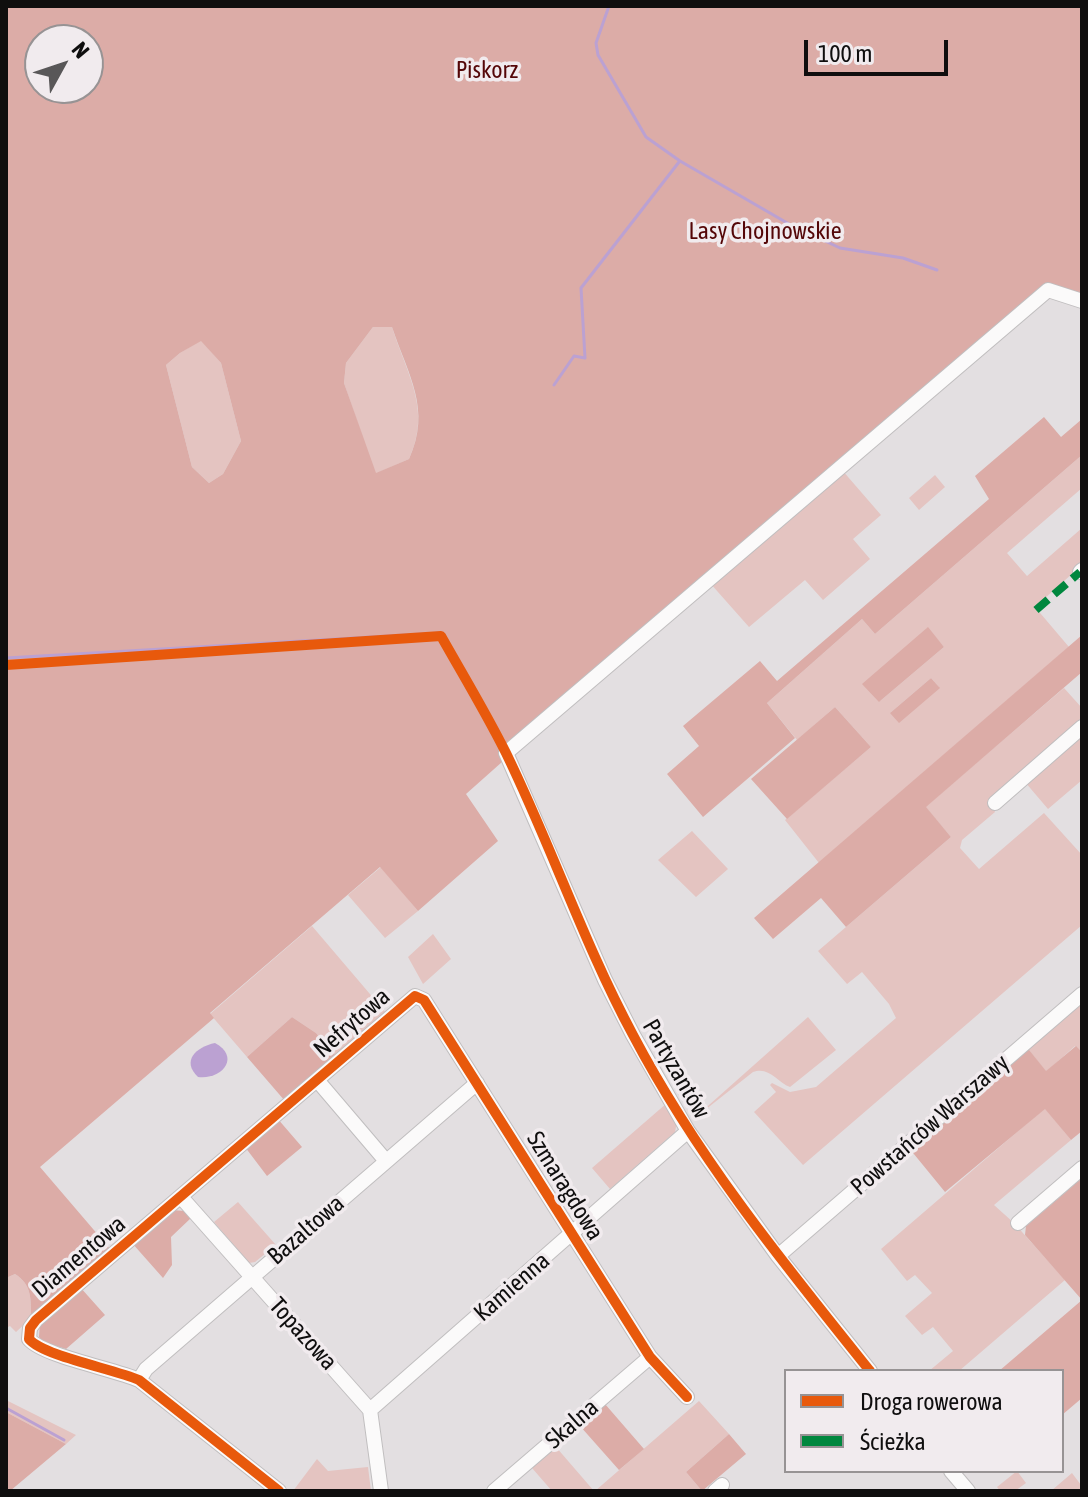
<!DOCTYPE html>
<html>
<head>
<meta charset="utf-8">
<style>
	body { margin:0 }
	#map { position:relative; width:1088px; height:1497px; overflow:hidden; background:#e3dfe1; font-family:"Asap Condensed",sans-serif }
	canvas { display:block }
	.frame { position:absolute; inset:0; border:8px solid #0f0e0e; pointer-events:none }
	.legend { position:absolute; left:784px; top:1369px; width:280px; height:104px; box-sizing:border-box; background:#f1ebee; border:2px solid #979394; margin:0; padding:10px 14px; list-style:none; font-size:24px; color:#0f0e0e }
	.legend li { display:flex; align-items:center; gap:16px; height:40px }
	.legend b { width:40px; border:2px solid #979394 }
	.north { position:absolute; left:24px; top:24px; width:80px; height:80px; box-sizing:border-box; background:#f1ebee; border:2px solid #979394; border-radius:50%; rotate:50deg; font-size:22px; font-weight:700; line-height:32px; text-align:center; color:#0f0e0e }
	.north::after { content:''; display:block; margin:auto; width:28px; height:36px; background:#595758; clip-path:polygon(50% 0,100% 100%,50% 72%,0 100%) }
	.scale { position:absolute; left:804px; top:40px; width:144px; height:36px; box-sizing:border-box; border:4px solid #0f0e0e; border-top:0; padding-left:10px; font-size:24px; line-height:28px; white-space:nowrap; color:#0f0e0e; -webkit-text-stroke:6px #f1ebee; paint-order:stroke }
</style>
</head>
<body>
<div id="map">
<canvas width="1088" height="1497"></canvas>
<div class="frame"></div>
<ul class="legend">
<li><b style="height:10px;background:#e8590c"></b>Droga rowerowa</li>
<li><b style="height:10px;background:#00873e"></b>Ścieżka</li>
</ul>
<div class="north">N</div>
<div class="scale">100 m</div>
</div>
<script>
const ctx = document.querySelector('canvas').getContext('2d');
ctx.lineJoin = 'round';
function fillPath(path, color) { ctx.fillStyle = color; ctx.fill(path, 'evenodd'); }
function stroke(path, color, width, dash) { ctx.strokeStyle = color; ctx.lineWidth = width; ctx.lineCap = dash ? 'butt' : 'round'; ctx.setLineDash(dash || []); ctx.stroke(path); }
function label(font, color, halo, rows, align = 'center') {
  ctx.font = font + ' "Asap Condensed",sans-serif'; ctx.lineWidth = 7; ctx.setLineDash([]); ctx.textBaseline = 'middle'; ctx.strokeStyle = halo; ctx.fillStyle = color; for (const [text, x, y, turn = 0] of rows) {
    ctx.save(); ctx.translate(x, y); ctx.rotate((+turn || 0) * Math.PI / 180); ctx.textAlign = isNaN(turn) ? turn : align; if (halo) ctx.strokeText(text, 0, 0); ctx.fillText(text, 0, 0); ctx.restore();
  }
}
fillPath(new Path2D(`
	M373 327H392C407 375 432 409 409 459L375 474 344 383 346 363Z
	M201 340 221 363 241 441 223 474 209 483 192 467 166 365 180 353Z
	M1082 455V488L1007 553 1027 576 1082 528V565L1035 607 1069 647 819 863 785 820 871 747 835 707 797 740 767 703 862 619 875 634ZM927 628 944 647 879 702ZM931 678 939 687 890 713Z
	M842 470 881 515 853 539 870 559 823 600 805 580 749 627 710 583Z
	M935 475 945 487 919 510 909 498Z
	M1064 688 1082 708V721L994 809 995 812 962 840 960 848 979 869 1044 813 1082 855V925L803 1165 754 1112 776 1092 770 1085 772 1083 790 1092 816 1087 896 1018 889 1004 862 972 847 984 818 951 951 837 925 807Z
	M1082 733V780L1048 809 1025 782Z
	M692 831 728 869 696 897 658 860Z
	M381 867 418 911 385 938 348 895Z
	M312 926 387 1014 337 1057 316 1033 292 1017 247 1057 210 1014Z
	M433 934 451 959 423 984 408 957Z
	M1082 998V1052L1075 1046 1046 1072 1026 1046Z
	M808 1017 836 1050 790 1087C777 1082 769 1066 753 1072L691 1121Z
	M667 1103 677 1122 675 1132 610 1189 592 1168Z
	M1045 1108 1071 1140 994 1205 1014 1223 1065 1280 959 1371H929L953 1351 933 1327 922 1335 905 1316 932 1293 915 1275 907 1281 881 1249Z
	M238 1202 276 1245 255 1262 249 1263 214 1222Z
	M15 1274C32 1285 31 1299 31 1318L16 1332 10 1326 6 1328V1278Z
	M6 1400 76 1435 66 1444 6 1412Z
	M699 1401 729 1434 686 1472 702 1491H595Z
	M556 1447 594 1491H552L532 1468Z
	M317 1459 328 1471 368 1467 371 1491H293Z
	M1017 1471 1026 1483 1015 1491H1000L997 1487Z
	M1072 1473 1081 1485 1082 1491H1051Z`), '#e4c4c1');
fillPath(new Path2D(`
	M6 6H1082V297L1046 285 500 755 502 762 466 794 498 841 418 911 380 867 210 1013 214 1018 40 1167 111 1250 31 1318C31 1299 32 1285 15 1274L6 1278ZM40 40H88V88H40ZM373 327H392C408 375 432 409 409 459L376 473 344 383 346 363ZM201 341 221 363 241 441 223 474 209 483 192 467 166 365 180 353Z
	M1044 417 1061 437 1082 419V455L875 634 862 619 767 703 795 738 703 817 667 774 699 746 683 726 760 661 777 681 989 499 975 476Z
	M928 627 944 647 879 702 862 684Z
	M1082 635V672L926 807 951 837 846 927 821 898 773 939 754 918Z
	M931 678 940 688 899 723 890 713Z
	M835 707 871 747 787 819 751 779Z
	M292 1017 316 1033 337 1057 285 1101 247 1057Z
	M1026 1046 1046 1071 1076 1046 1082 1052V1131L1071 1140 1045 1109 945 1192 909 1148Z
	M277 1118 302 1147 267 1176 245 1147Z
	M1082 1178V1398L1062 1415V1371H999L1082 1300 1025 1235 1026 1226Z
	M171 1210 185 1211 191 1218 171 1237 172 1265 163 1278 132 1243Z
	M80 1287 105 1315 66 1349 43 1342 39 1337 40 1322Z
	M605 1404 644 1449 619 1470 580 1426Z
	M6 1412 66 1444 10 1491H6Z
	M729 1434 746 1454 702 1491 686 1472Z`), '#dcaca7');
fillPath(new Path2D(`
	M215 1043C241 1057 222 1080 198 1077 181 1061 196 1047 215 1043Z`), '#bba1d2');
stroke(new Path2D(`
	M609 6 596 43 598 55 646 137 680 161 789 224 840 248 903 258 937 270
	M554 385 574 356 585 358 581 288 679 162
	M6 658 440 633
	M6 1408 64 1440`), '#bba1d2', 3);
const minor = new Path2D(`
	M1080 572 1082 570
	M995 803 1082 727
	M317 1080 386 1161
	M181 1197 370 1410 381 1491
	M1018 1223 1082 1168
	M778 1256 1082 994
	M870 1371 778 1256 688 1131 633 1035 605 980 506 753 1048 290 1082 301
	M139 1380 146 1369 477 1083
	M370 1410 688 1131
	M951 1471 968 1491
	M279 1491 139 1380C114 1369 43 1356 29 1339L30 1328 36 1320 415 996 424 1000 650 1357 687 1397
	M494 1491 650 1357
	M715 1491 722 1485`);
stroke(minor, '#c0bebf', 16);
stroke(minor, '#fbfafa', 14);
stroke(new Path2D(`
	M1036 610 1080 572`), '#00873e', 8, [16, 8]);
stroke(new Path2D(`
	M6 665 441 636C463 675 486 713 506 753 551 845 584 944 633 1035 697 1157 784 1264 870 1371
	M279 1491 139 1380C114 1369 43 1356 29 1339L30 1328 36 1320 415 996 424 1000 650 1357 687 1397`), '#e8590c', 10);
label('24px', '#540607', '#f1ebee', [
	["Piskorz",487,70],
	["Lasy Chojnowskie",765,231]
]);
label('24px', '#0f0e0e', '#f1ebee', [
	["Nefrytowa",352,1023,-41],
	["Partyzantów",676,1069,60],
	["Powstańców Warszawy",930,1125,-41],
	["Szmaragdowa",565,1186,58],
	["Bazaltowa",306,1230,-41],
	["Diamentowa",79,1257,-40],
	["Kamienna",512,1287,-41],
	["Topazowa",303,1334,48],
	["Skalna",572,1424,-41]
]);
</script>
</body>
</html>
